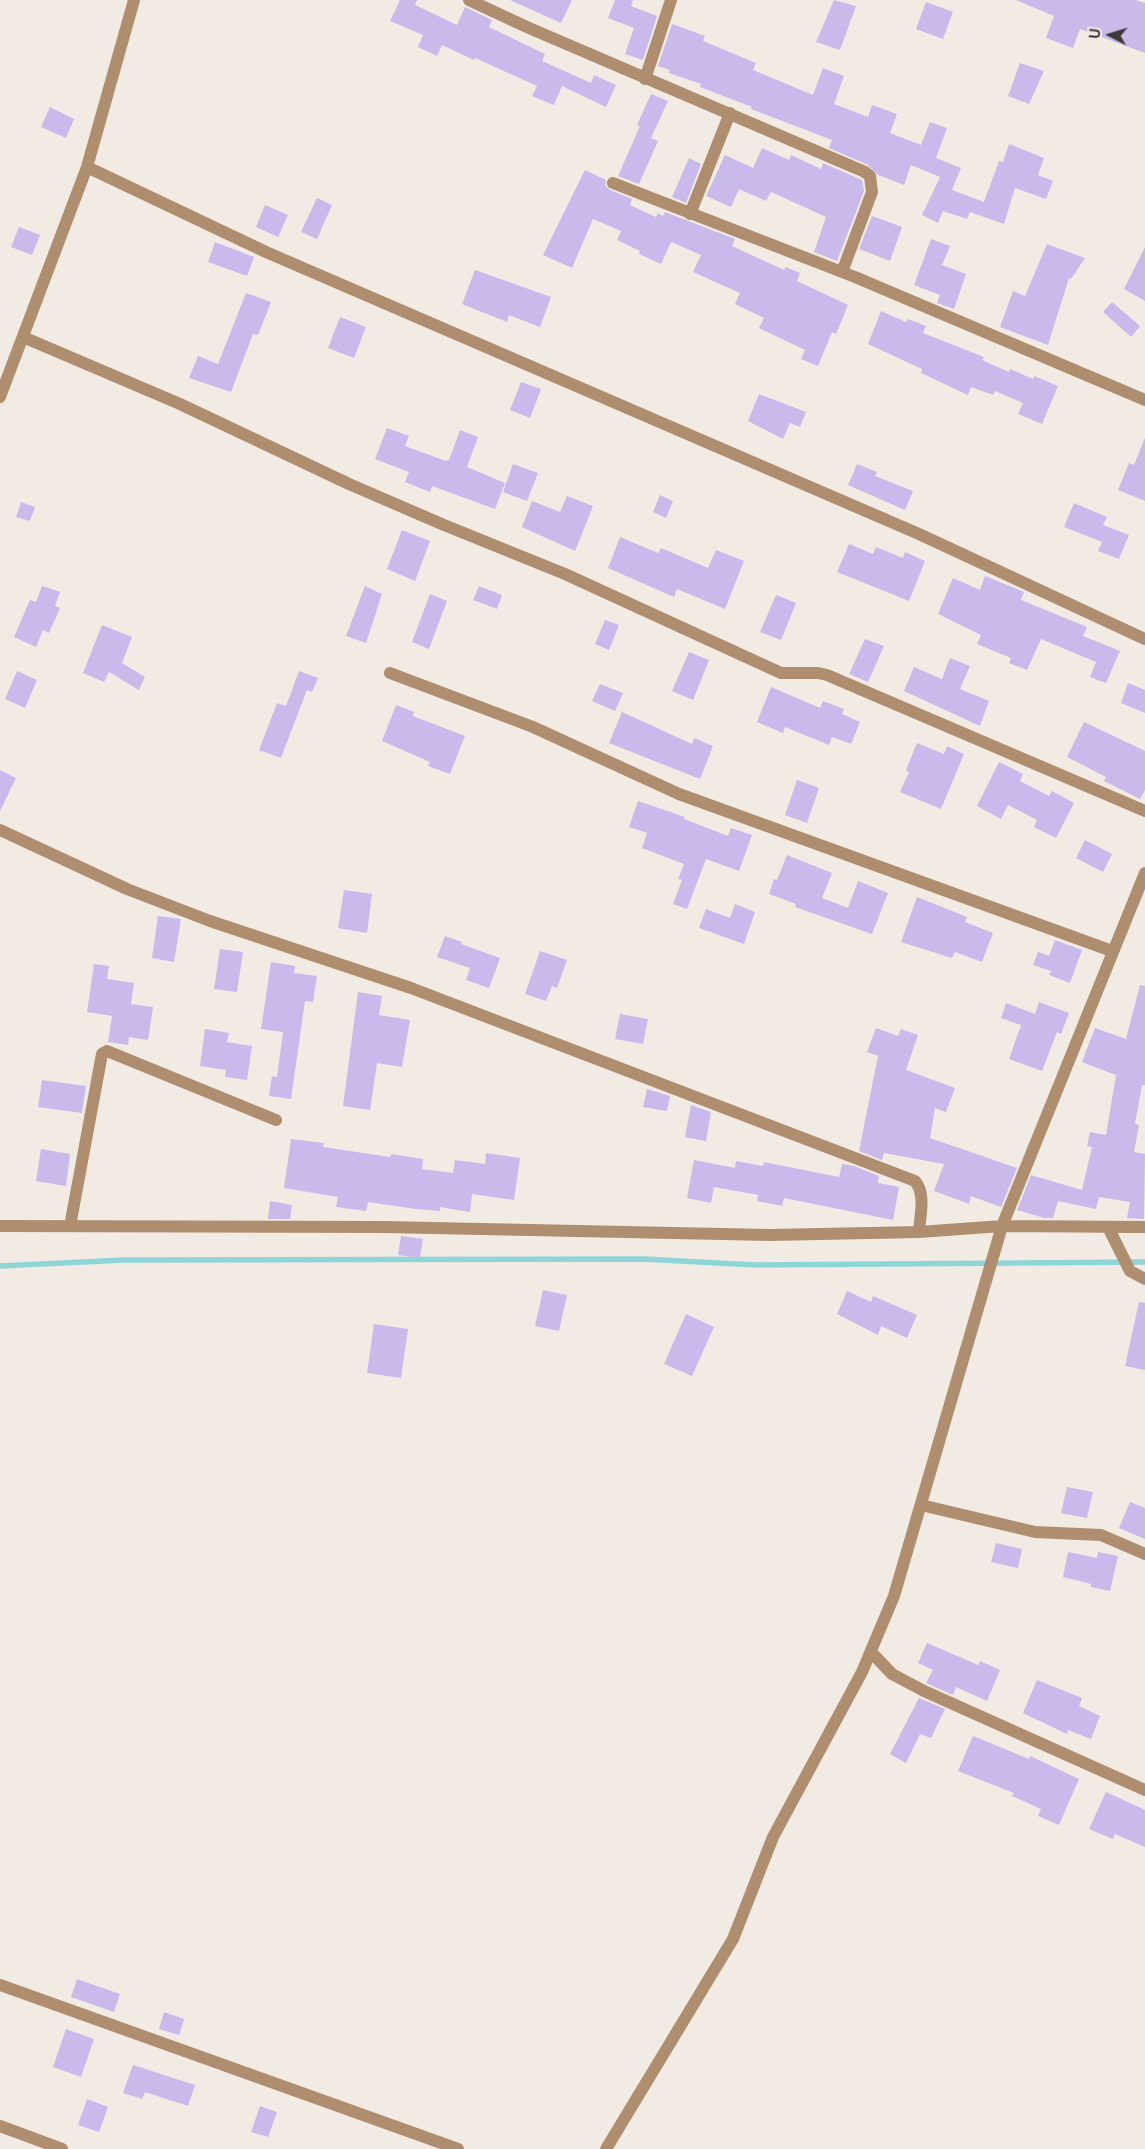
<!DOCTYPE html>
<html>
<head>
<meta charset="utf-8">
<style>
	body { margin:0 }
	#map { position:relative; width:1145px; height:2149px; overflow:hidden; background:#f1ebe3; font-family:Inter,sans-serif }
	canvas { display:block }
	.north { position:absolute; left:1085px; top:10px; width:50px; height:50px; -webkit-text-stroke:4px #f1ebe3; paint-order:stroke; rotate:275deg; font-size:14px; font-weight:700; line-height:20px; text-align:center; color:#3e3c39 }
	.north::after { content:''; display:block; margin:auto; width:18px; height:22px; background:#3e3c39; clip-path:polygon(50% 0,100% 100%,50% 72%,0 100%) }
</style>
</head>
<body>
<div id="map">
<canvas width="1145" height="2149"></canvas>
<div class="north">U</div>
</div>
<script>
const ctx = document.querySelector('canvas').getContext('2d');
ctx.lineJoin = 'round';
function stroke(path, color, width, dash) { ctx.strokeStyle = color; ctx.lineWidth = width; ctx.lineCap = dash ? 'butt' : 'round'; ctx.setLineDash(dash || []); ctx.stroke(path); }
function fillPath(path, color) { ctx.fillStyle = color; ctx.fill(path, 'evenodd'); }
stroke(new Path2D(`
	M0 1266 124 1260 644 1259 755 1265 1145 1262`), '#8fd5d8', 5.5);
fillPath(new Path2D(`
	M400 0H417L415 5 457 25 465 7 492 20 489 27 545 54 542 61 591 83 594 75 616 85 606 107 562 86 554 105 532 96 537 86 475 58 474 60 442 45 437 56 418 47 423 35 390 21Z
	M510 0H572L561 23Z
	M615 0H633L631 6 657 16 643 60 625 54 634 28 608 18Z
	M834 0 856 6 840 50 816 42Z
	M1016 0H1136L1145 3V53L1080 29 1073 48 1046 38 1054 16Z
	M926 2 953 12 943 39 916 29Z
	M672 24 705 36 703 41 756 63 753 70 813 95 823 68 844 76 834 104 868 117 872 105 897 114 890 133 921 145 930 122 947 128 936 158 961 168 952 190 984 202 999 161 1003 162 1009 144 1044 158 1038 175 1053 181 1046 199 1015 188 1004 224 970 212 967 219 943 211 938 223 922 215 940 177 911 165 904 185 878 175 868 165 829 148 832 140 751 109 752 107 700 87 701 84 669 73 670 70 658 66Z
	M1020 63 1044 71 1029 104 1008 96Z
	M651 94 668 101 651 138 658 141 639 184 618 176 640 126 637 125Z
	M50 107 74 119 66 138 41 127Z
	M762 148 789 160 791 155 821 169 823 163 862 180 864 191 837 261 814 252 826 217 771 192 766 201 739 189 731 207 706 196 725 155 753 168Z
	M689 158 701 164 686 203 672 197Z
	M585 170 606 180 605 185 610 190 632 199 630 205 656 217 658 213 663 216 665 212 735 239 732 246 784 270 786 267 800 273 797 281 848 305 836 334 832 332 818 366 801 359 805 350 759 328 764 318 735 304 740 293 693 272 701 255 671 242 661 264 639 254 640 251 617 240 621 231 593 219 572 268 543 255Z
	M317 198 332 205 317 239 301 232Z
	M265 205 288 215 278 237 256 227Z
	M872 216 902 227 890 261 859 249Z
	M19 227 40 235 32 255 11 247Z
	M931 239 950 246 942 265 966 274 954 309 937 303 940 295 914 285Z
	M215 242 254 257 247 276 208 262Z
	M1047 244 1085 258 1071 279 1069 278 1048 345 1000 327 1013 291 1025 296Z
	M1145 247V301L1124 289Z
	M475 270 551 297 540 327 509 315 507 322 462 304Z
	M246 293 271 302 258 335 253 334 231 392 189 378 198 356 218 364Z
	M1112 302 1140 326 1131 337 1103 312Z
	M881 311 906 322 908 319 926 326 923 333 984 357 982 360 1009 372 1010 369 1033 379 1034 376 1058 386 1042 424 1018 414 1023 403 995 391 993 395 971 387 968 395 921 373 922 369 868 344Z
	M340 317 366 327 354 358 328 348Z
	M521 382 541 389 530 418 510 410Z
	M759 394 806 412 800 427 790 423 783 439 748 421Z
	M387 428 409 436 405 446 446 461 449 460 460 430 478 437 467 467 505 483 495 509 432 486 430 492 405 482 409 472 375 459Z
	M1145 438V501L1118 490 1129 463 1134 465Z
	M513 464 538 473 527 501 503 492Z
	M857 464 877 472 875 476 913 491 905 510 848 485Z
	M660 495 673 501 666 518 653 512Z
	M567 496 593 506 575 551 522 527 532 501 560 512Z
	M21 502 35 507 30 521 16 517Z
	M1074 503 1107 517 1103 525 1129 535 1119 559 1098 551 1102 542 1064 527Z
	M402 530 430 541 415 581 387 569Z
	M620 537 658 553 661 548 708 568 716 550 744 561 725 609 677 589 674 597 608 568Z
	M849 544 873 554 876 547 903 558 905 552 925 561 909 601 837 572Z
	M985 576 1024 592 1021 600 1087 627 1083 636 1120 651 1106 683 1090 677 1096 662 1041 639 1027 670 1009 663 1011 658 977 644 981 635 938 614 953 578 980 590Z
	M42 586 60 592 55 606 60 608 49 633 43 630 36 647 14 637 30 600 36 602Z
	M365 586 382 594 366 643 346 636Z
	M479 586 502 595 497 609 473 600Z
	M430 594 447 601 429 649 412 642Z
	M776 595 796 603 781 640 760 632Z
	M605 620 619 625 609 650 595 644Z
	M102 625 132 637 122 663 145 677 139 690 109 672 104 682 83 673Z
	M865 639 884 646 868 682 849 674Z
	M689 652 709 660 693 700 672 691Z
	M950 658 970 666 960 689 989 701 980 726 904 691 914 667 942 679Z
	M17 671 37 680 25 708 5 699Z
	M299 671 318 678 312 692 307 690 281 758 259 750 277 703 286 706Z
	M1128 683 1145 690V713L1121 703Z
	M600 684 623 693 615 711 592 701Z
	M771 687 820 708 823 701 844 709 842 714 860 722 851 744 832 737 829 745 785 727 783 733 757 722Z
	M396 705 414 712 413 716 465 736 450 774 428 766 430 762 382 741Z
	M622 712 692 744 694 738 713 746 700 779 609 743Z
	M1084 722 1145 751V790L1140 799 1104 781 1106 777 1067 757Z
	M917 743 944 754 947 746 964 754 941 809 900 792 909 772 906 770Z
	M999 762 1023 774 1020 781 1049 796 1052 791 1074 803 1056 838 1034 827 1037 820 1008 805 1001 819 977 806Z
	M0 770 16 778 0 811Z
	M797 780 819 788 807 823 785 815Z
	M638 801 685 817 684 819 728 836 731 828 752 835 739 871 706 859 687 909 673 904 682 880 678 879 684 864 642 848 647 833 629 827Z
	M1085 840 1112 854 1103 872 1076 858Z
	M787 855 832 873 822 898 848 908 858 881 888 893 872 934 795 907 796 904 769 894 774 879 777 880Z
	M344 890 372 894 367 933 338 928Z
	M917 897 967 917 965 922 993 933 982 962 955 952 952 958 901 942Z
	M735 904 755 912 744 944 699 928 706 909 730 918Z
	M158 916 181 919 174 962 152 958Z
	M445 936 462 942 461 944 500 958 489 988 466 980 470 968 437 957Z
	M1055 940 1082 950 1070 983 1049 975 1051 971 1033 965 1038 952 1049 956Z
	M220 949 243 952 237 992 214 989Z
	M540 951 567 960 557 988 552 986 546 1001 525 994Z
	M271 962 295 966 294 973 317 976 313 1002 305 1001 291 1099 269 1096 272 1076 277 1077 283 1032 261 1029Z
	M94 964 109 966 107 979 134 983 131 1004 153 1007 148 1040 129 1037 128 1045 108 1042 112 1016 87 1012Z
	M1140 985 1145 986V1085H1142L1135 1124 1139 1125 1134 1152 1145 1154 1144 1219 1127 1218 1130 1202 1099 1197 1096 1209 1058 1201 1053 1218H1044L1017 1210 1031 1175 1082 1190 1092 1147 1087 1146 1090 1132 1106 1135 1116 1075 1082 1062 1095 1028 1126 1039Z
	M358 992 382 996 379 1015 410 1020 402 1067 377 1063 370 1110 343 1106Z
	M1039 1002 1069 1013 1061 1034 1057 1032 1042 1071 1009 1059 1021 1025 1001 1018 1006 1003 1035 1014Z
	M620 1014 648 1019 643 1044 615 1039Z
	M876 1028 898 1036 901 1029 918 1035 906 1070 955 1088 946 1112 935 1108 930 1138 1017 1168 1001 1207 971 1196 969 1204 934 1191 944 1164 884 1153 882 1160 859 1151 878 1056 867 1052Z
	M205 1029 229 1033 227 1042 252 1046 247 1080 225 1077 226 1070 200 1066Z
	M42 1080 86 1086 82 1113 38 1107Z
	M647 1089 670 1096 667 1111 643 1107Z
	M691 1105 711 1112 706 1141 685 1137Z
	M291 1139 324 1143 323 1147 390 1157 391 1154 423 1159 422 1169 453 1173 455 1160 485 1164 486 1153 520 1158 514 1200 472 1194 470 1212 440 1207V1211L416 1209 368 1202 366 1211 336 1207 338 1197 284 1188Z
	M41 1149 70 1154 66 1186 36 1181Z
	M694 1160 735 1168 736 1161 763 1166 764 1162 839 1177 842 1164 854 1166 879 1176 878 1183 899 1187 893 1220 784 1198 782 1206 757 1201 758 1195 714 1187 711 1203 687 1198Z
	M270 1201 292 1205 290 1219H268Z
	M401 1236 423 1239 420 1258 398 1255Z
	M543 1290 567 1295 559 1331 535 1326Z
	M847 1291 871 1302 873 1296 917 1315 907 1338 881 1326 878 1335 837 1314Z
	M1139 1302 1145 1303V1370L1125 1366Z
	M686 1314 714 1327 692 1376 664 1364Z
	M374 1324 408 1329 401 1378 367 1373Z
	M1067 1487 1093 1492 1087 1518 1061 1513Z
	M1130 1502 1145 1508V1539L1119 1528Z
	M996 1543 1022 1549 1018 1568 991 1562Z
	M1068 1552 1097 1558 1098 1552 1118 1556 1110 1591 1091 1587V1584L1063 1577Z
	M927 1643 978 1665 980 1661 1000 1670 987 1701 956 1687 953 1695 926 1683 933 1670 918 1663Z
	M1037 1680 1082 1698 1079 1706 1100 1716 1091 1739 1068 1730 1067 1734 1023 1713Z
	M919 1698 945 1709 931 1738 920 1734 906 1763 890 1754Z
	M973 1736 1029 1759 1030 1756 1079 1779 1059 1825 1038 1816 1041 1809 1012 1796 1014 1793 958 1771Z
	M1106 1792 1145 1810V1847L1115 1834 1113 1839 1089 1829Z
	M77 1979 120 1994 114 2012 71 1997Z
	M164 2012 184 2019 179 2035 159 2029Z
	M66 2029 94 2039 81 2077 53 2067Z
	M133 2065 195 2085 188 2106 145 2092 142 2099 123 2093Z
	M87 2099 108 2107 99 2132 78 2125Z
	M260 2106 277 2112 268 2137 251 2132Z`), '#c9baeb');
stroke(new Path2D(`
	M469 0 529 28 865 172 870 176 872 192 842 272
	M645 79 671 0
	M87 167 266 252 919 534 1145 639
	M613 183 855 277 1145 400
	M690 214 730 113
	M23 337 180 404 349 484 444 525 565 574 781 673H818L827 675 1145 811
	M0 397 87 167 134 0
	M390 673 533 727 679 794 1112 951
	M0 830 127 889 210 921 411 988 915 1181C926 1194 920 1215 919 1232
	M0 1226 385 1227 770 1235 919 1232 1002 1226 1145 1227
	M70 1226 102 1054 107 1051 276 1120
	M1108 1227 1130 1271 1145 1279
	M921 1505 1035 1532 1101 1535 1145 1554
	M871 1652 892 1674 924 1691 1145 1790
	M0 1985 458 2149
	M0 2126 62 2149
	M606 2149 733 1939 773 1837 862 1672 894 1596 1002 1226 1145 873`), '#ae8e6f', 12);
</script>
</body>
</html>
